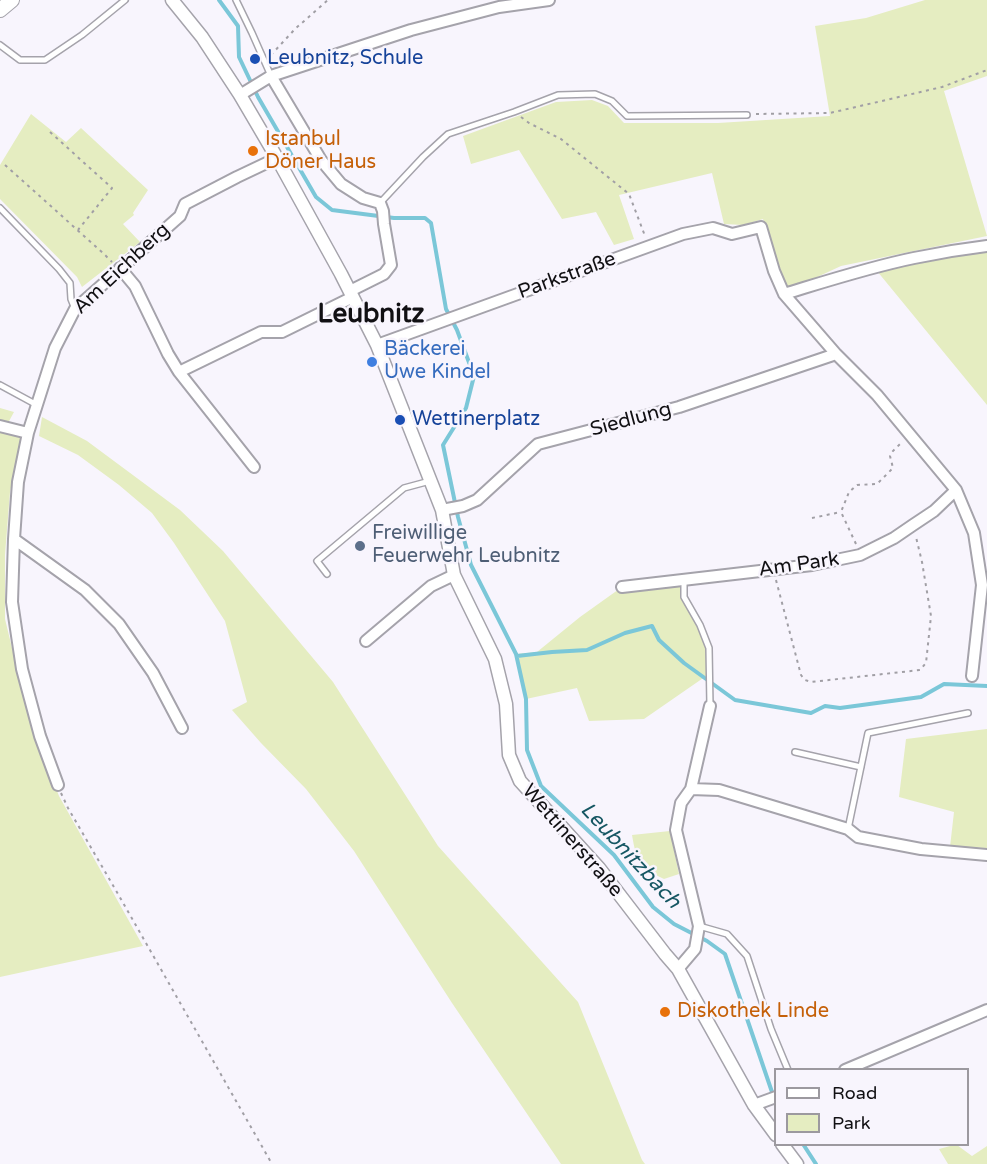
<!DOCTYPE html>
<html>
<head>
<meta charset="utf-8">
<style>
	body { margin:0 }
	#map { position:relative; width:987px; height:1164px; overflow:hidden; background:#f8f5fd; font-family:"Varela Round",sans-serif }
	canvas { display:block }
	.legend { position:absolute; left:774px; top:1068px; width:195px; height:78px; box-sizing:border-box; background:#f8f5fd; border:2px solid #9c999f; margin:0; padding:8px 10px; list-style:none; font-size:18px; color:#111013 }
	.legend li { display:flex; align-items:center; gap:12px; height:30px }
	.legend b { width:30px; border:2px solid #9c999f }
</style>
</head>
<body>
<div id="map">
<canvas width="987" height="1164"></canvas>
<ul class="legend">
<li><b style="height:8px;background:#fff"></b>Road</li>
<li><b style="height:16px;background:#e5edc1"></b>Park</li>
</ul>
</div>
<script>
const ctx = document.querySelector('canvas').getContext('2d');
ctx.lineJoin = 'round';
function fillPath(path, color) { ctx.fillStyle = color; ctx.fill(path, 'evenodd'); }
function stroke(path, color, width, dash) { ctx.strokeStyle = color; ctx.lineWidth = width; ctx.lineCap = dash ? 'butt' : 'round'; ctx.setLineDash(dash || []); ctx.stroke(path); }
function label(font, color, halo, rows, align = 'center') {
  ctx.font = font + ' "Varela Round",sans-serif'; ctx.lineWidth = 5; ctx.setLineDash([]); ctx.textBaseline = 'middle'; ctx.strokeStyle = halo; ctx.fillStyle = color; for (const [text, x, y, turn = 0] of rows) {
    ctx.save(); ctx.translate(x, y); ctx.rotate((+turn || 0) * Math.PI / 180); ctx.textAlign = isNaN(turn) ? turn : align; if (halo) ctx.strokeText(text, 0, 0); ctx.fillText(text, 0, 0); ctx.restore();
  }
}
fillPath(new Path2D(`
	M925 0H987V76L944 91 987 236 841 266 787 291 779 271 763 219 743 225 724 224 712 173 619 195 634 239 614 245 596 212 562 219 519 150 471 164 463 136 556 102 592 100 608 106 624 123H718L830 116 815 26 866 18Z
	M31 114 66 142 81 128 148 190 133 213 134 215 123 224 140 242 82 287 77 277 0 199V165Z
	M987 249V405L877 271 899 265Z
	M0 408 14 412 8 423 0 421Z
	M42 417 87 441 180 510 223 551 333 682 438 846 578 1002 642 1160 645 1164H561L452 1003 354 851 306 789 261 743 232 710 247 702 225 621 174 543 152 513 119 485 78 455 39 436Z
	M0 431 22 437 10 492 5 555V619L20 681 48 768 59 796 143 946 0 977Z
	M684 581V597L709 648V674L644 719 589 721 577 688 526 699 516 654 537 652 580 617 622 587Z
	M987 729V848L950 847 954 812 899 797 906 739Z
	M670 831 679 874 664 879C638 866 637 863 632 835Z
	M954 1145H957L972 1156 987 1146V1164H948L939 1149Z`), '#e5edc1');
stroke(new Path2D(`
	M219 0 238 26 239 57 258 97 316 197 332 210 394 218H425L431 223 446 309 457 330 474 376 466 408 443 445 458 517 471 565 516 654 526 699 527 750 541 786 614 855 653 907 674 924 707 941 725 954 773 1095
	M517 656 552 652 587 650 625 633 652 626 659 640 684 663 735 700 811 713 825 706 840 708 921 697 944 684 987 686
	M803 1144 816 1164`), '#7bc7d8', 4);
const service = new Path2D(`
	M236 0 252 33 271 76
	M0 45 20 60H45L82 35 125 0
	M380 203 423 157 448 134 514 112 558 95 595 94 612 101 627 116 747 115
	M0 208 59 269 70 283 71 299 75 309
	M0 385 37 405
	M327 574 317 561 404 488 430 481
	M684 581V597L700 625 709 648 710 706
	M795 752 861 767
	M848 829 868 733 968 713
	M699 926 727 934 747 956 771 1029 788 1070`);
const minor = new Path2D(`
	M271 76 321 160 341 184 363 198 380 203 383 211 384 224 391 265 384 274 350 291
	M240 95 271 76 411 30 499 7 549 0
	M120 268 135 286 168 354 179 372 261 332H282L353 297
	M784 294C827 281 870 267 914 258 938 253 962 249 987 246
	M377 345 683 234 713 228 732 234 761 227 774 271 784 294 836 354 877 395 956 490 974 533 982 585 972 676
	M179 372 254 467
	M0 426 28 433 55 348 75 309 180 216 185 204 237 177 277 158
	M28 433 18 482 14 539 12 602 22 669 40 736 58 785
	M442 510 463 506 477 500 538 444 679 407 836 354
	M14 539 85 590 119 624 153 673 182 728
	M622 587 812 565 860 555 894 538 913 525 934 511 956 490
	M366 641 431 586 454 575
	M691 789 710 706
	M678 969 695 949 699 926 676 830 681 803 691 789 719 790 848 829 858 837 921 849 987 855
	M845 1070 987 1010
	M754 1105 776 1097`);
const tertiary = new Path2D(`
	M172 0 202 37 240 95 277 158 341 274 377 345 442 510 454 575 495 659 506 704 509 755 520 781 599 868 665 954 678 969 754 1105 776 1135
	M782 1144 797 1164`);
const secondary = new Path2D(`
	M0 10 12 0`);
stroke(service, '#a5a3ab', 8);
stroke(minor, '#a5a3ab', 14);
stroke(tertiary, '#a5a3ab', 15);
stroke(secondary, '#a5a3ab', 16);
stroke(new Path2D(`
	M271 55 295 29 328 0
	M756 114 830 113 942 87 987 70
	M521 117 529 123 561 139 629 194 645 236
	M50 132 112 188 78 230
	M5 165 103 253 112 262
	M812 518 841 512
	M856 544 841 512 849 492 857 485 877 484 893 468 890 456 892 452 902 442
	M776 580 801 675 805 680 811 682 920 670 926 663 931 616 922 562 916 537
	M61 793 68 808 118 894 272 1164`), '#a19fa5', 2, [3, 4.5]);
stroke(service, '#fff', 5);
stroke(minor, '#fff', 10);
stroke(tertiary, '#fff', 12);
stroke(secondary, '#fff', 14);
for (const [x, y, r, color] of [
	[255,59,6,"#1a4fb4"],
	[253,151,6,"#e8710a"],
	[372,362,6,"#3f7fe0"],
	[400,420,6,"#1a4fb4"],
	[360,546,6,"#5c6f8a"],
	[665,1012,6,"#e8710a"]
]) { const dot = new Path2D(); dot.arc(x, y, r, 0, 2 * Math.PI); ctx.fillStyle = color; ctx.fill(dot); stroke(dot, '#f8f5fd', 2); }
label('20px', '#164399', '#f8f5fd', [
	["Leubnitz, Schule",267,59],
	["Wettinerplatz",412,420]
], 'left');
label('20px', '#c56008', '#f8f5fd', [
	["Istanbul",265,140],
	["Döner Haus",265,163],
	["Diskothek Linde",677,1012]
], 'left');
label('20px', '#111013', '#f8f5fd', [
	["Am Eichberg",122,269,-43],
	["Parkstraße",567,276,-20],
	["Siedlung",631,420,-15],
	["Am Park",799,565,-8],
	["Wettinerstraße",572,841,49]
]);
label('20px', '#366cbe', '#f8f5fd', [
	["Bäckerei",384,350],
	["Uwe Kindel",384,373]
], 'left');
label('20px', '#4e5e75', '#f8f5fd', [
	["Freiwillige",372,534],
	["Feuerwehr Leubnitz",372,557]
], 'left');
label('italic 21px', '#165763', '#f8f5fd', [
	["Leubnitzbach",630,856,47]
]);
label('bold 26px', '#111013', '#f8f5fd', [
	["Leubnitz",371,315]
]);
</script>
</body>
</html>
